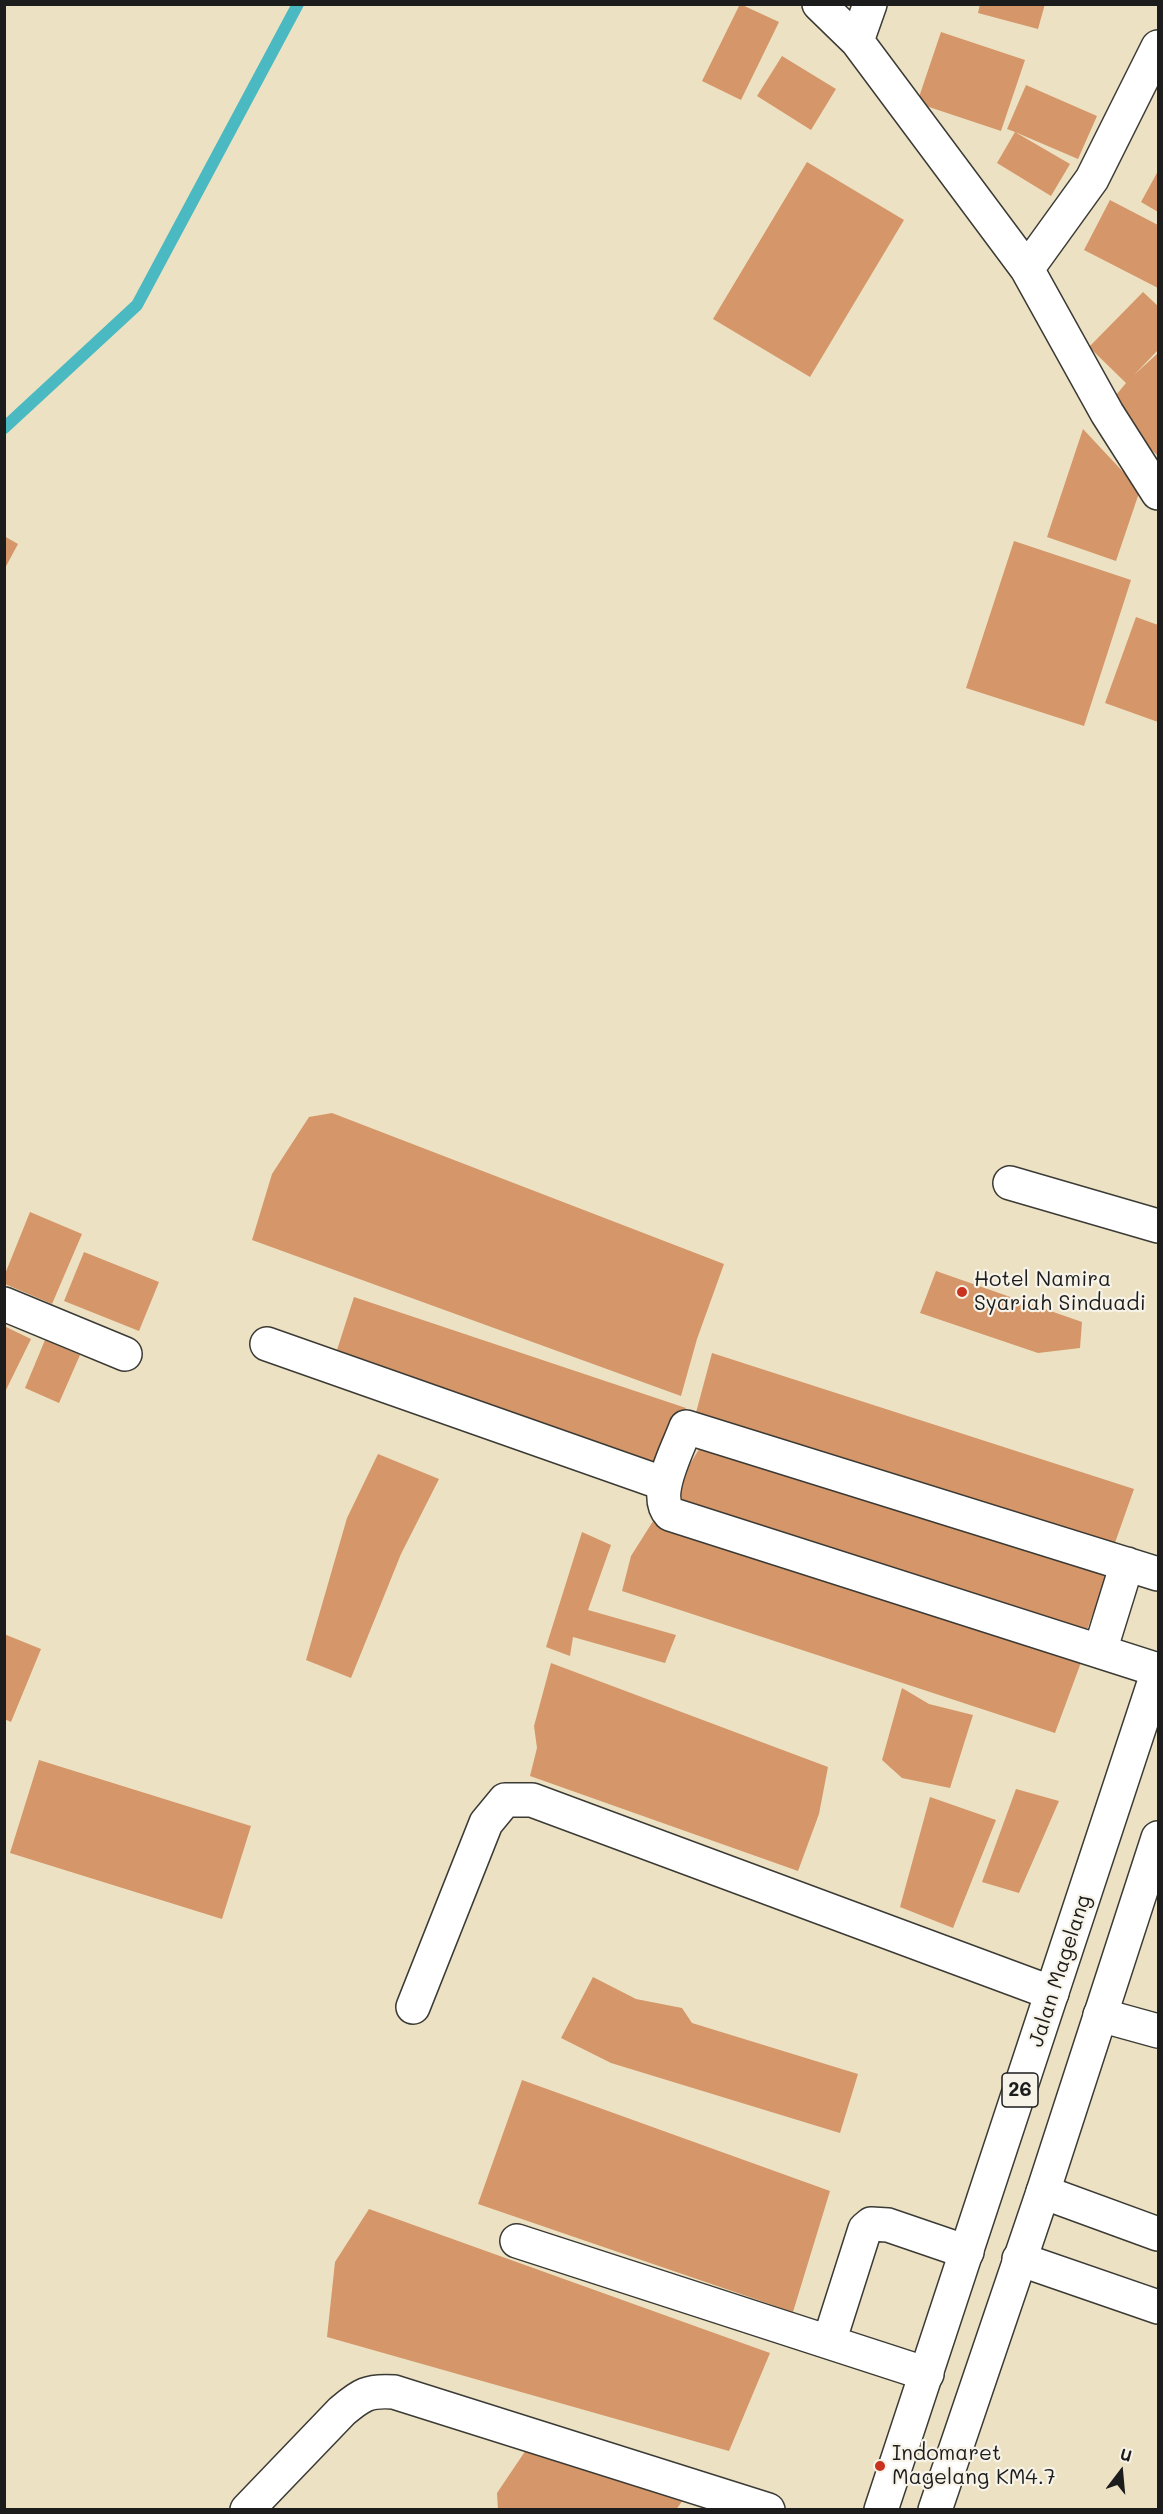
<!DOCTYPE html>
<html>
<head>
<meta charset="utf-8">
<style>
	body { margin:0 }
	#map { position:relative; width:1163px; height:2514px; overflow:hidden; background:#ece2c3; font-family:Mali,sans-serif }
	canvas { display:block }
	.frame { position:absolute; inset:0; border:6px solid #1c1c1c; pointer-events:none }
	.north { position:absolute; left:1091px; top:2442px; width:60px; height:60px; -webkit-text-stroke:4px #f7f3e8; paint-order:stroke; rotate:16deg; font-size:16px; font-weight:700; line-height:24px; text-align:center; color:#1c1c1c }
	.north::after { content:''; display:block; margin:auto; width:21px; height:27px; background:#1c1c1c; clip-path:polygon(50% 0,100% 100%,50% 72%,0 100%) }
</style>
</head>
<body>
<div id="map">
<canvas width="1163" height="2514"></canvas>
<div class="frame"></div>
<div class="north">U</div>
</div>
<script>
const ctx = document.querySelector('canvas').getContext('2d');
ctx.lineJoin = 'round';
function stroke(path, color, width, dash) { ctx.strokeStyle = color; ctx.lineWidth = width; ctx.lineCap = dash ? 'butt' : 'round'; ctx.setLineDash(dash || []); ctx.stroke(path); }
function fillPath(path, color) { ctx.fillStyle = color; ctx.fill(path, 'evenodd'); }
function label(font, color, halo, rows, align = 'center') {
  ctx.font = font + ' Mali,sans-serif'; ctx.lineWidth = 4.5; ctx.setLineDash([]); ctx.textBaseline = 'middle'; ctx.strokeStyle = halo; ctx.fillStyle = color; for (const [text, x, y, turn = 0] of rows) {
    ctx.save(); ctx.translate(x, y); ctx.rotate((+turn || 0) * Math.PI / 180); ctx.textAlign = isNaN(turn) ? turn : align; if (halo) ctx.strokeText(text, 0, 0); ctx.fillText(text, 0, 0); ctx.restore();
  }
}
stroke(new Path2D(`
	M4 428 137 305 298 4`), '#4ab9c1', 12);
fillPath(new Path2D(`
	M740 4 779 22 741 100 702 81Z
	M980 4H1045L1038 29 978 13Z
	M941 32 1025 60 1001 131 917 103Z
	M782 56 836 89 811 130 757 96Z
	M1026 85 1097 116 1078 159 1015 132 1070 164 1051 196 997 163 1015 132 1007 129Z
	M807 162 904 220 810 377 713 319Z
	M1158 171V212L1141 202Z
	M1110 200 1158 225V288L1084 250Z
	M1143 292 1158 306V350L1134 375 1158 353V456L1107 406 1126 383 1089 347Z
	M1083 429 1140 490 1116 561 1047 537Z
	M4 536 18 544 4 570Z
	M1014 541 1131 580 1084 726 966 688Z
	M1136 617 1158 625V722L1105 703Z
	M332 1113 724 1264 697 1339 681 1396 252 1240 272 1174 309 1117Z
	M30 1212 82 1234 52 1304 5 1284V1274Z
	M84 1252 159 1282 139 1331 64 1301Z
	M936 1271 1082 1322 1080 1348 1038 1353 920 1313Z
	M354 1297 686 1408 683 1417 661 1465 337 1350Z
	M4 1326 31 1339 6 1390 4 1389Z
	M45 1340 80 1355 59 1403 25 1388Z
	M712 1353 1134 1489 1111 1554 694 1420Z
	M704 1441 1093 1565 1096 1572 1107 1577 1083 1640 676 1511 682 1477Z
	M378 1454 439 1479 401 1554 351 1678 306 1660 347 1518Z
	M655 1518 1083 1657 1055 1733 622 1591 631 1556Z
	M582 1532 611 1545 588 1610 676 1635 665 1663 573 1637 570 1656 546 1647Z
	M4 1634 41 1649 11 1722 4 1719Z
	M551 1663 828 1767 819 1814 798 1871 530 1776 537 1748 534 1726Z
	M902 1688 929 1704 973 1715 950 1788 902 1778 882 1760Z
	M39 1760 251 1826 222 1919 10 1853Z
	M1016 1789 1059 1801 1019 1893 982 1882Z
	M930 1797 996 1820 953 1928 900 1907Z
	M593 1977 636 1999 682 2008 692 2023 858 2074 840 2133 611 2063 561 2038Z
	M522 2080 830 2191 793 2312 478 2204Z
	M369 2209 770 2353 729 2451 327 2337 335 2262Z
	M530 2444 687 2494 676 2510H498L497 2493Z`), '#d59669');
const minor = new Path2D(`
	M819 4 857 41 1027 269 1107 413 1158 493
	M857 41 870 4
	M1027 269 1092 179 1158 47
	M1010 1183 1158 1226
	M4 1304 125 1354
	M267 1344 665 1484
	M1158 1574 686 1427C678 1449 652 1495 670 1514L1158 1670
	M1100 1651 1127 1564
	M413 2007 486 1823 505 1800H532L1052 1993
	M1100 2015 1158 2031
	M1043 2192 1158 2234
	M517 2241 927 2374
	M1019 2259 1158 2307
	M829 2342 865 2229 871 2224 888 2225 967 2252
	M247 2510 342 2411C361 2395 368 2390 394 2392L768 2510`);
const major = new Path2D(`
	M881 2510 1158 1671
	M935 2510 1043 2192 1158 1838`);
stroke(minor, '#3b3a35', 36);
stroke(major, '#3b3a35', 36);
stroke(minor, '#fff', 33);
stroke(major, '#fff', 33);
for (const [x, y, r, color] of [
	[962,1292,6,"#c8321e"],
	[880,2466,6,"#c8321e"]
]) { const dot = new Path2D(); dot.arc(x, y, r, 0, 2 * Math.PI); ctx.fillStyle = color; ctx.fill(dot); stroke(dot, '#f7f3e8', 2); }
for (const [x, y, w] of [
	[1020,2090,36]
]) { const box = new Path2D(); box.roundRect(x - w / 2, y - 17, w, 34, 4.5); ctx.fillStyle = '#f7f3e8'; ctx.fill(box); stroke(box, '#1c1c1c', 1.5); }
label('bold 20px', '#1c1c1c', null, [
	["26",1020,2090]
]);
label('21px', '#1c1c1c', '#f7f3e8', [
	["Hotel Namira",974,1280],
	["Syariah Sinduadi",974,1304],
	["Indomaret",892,2454],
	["Magelang KM4.7",892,2478]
], 'left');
label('21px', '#1c1c1c', '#f7f3e8', [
	["Jalan Magelang",1060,1971,-72]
]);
</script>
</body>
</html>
